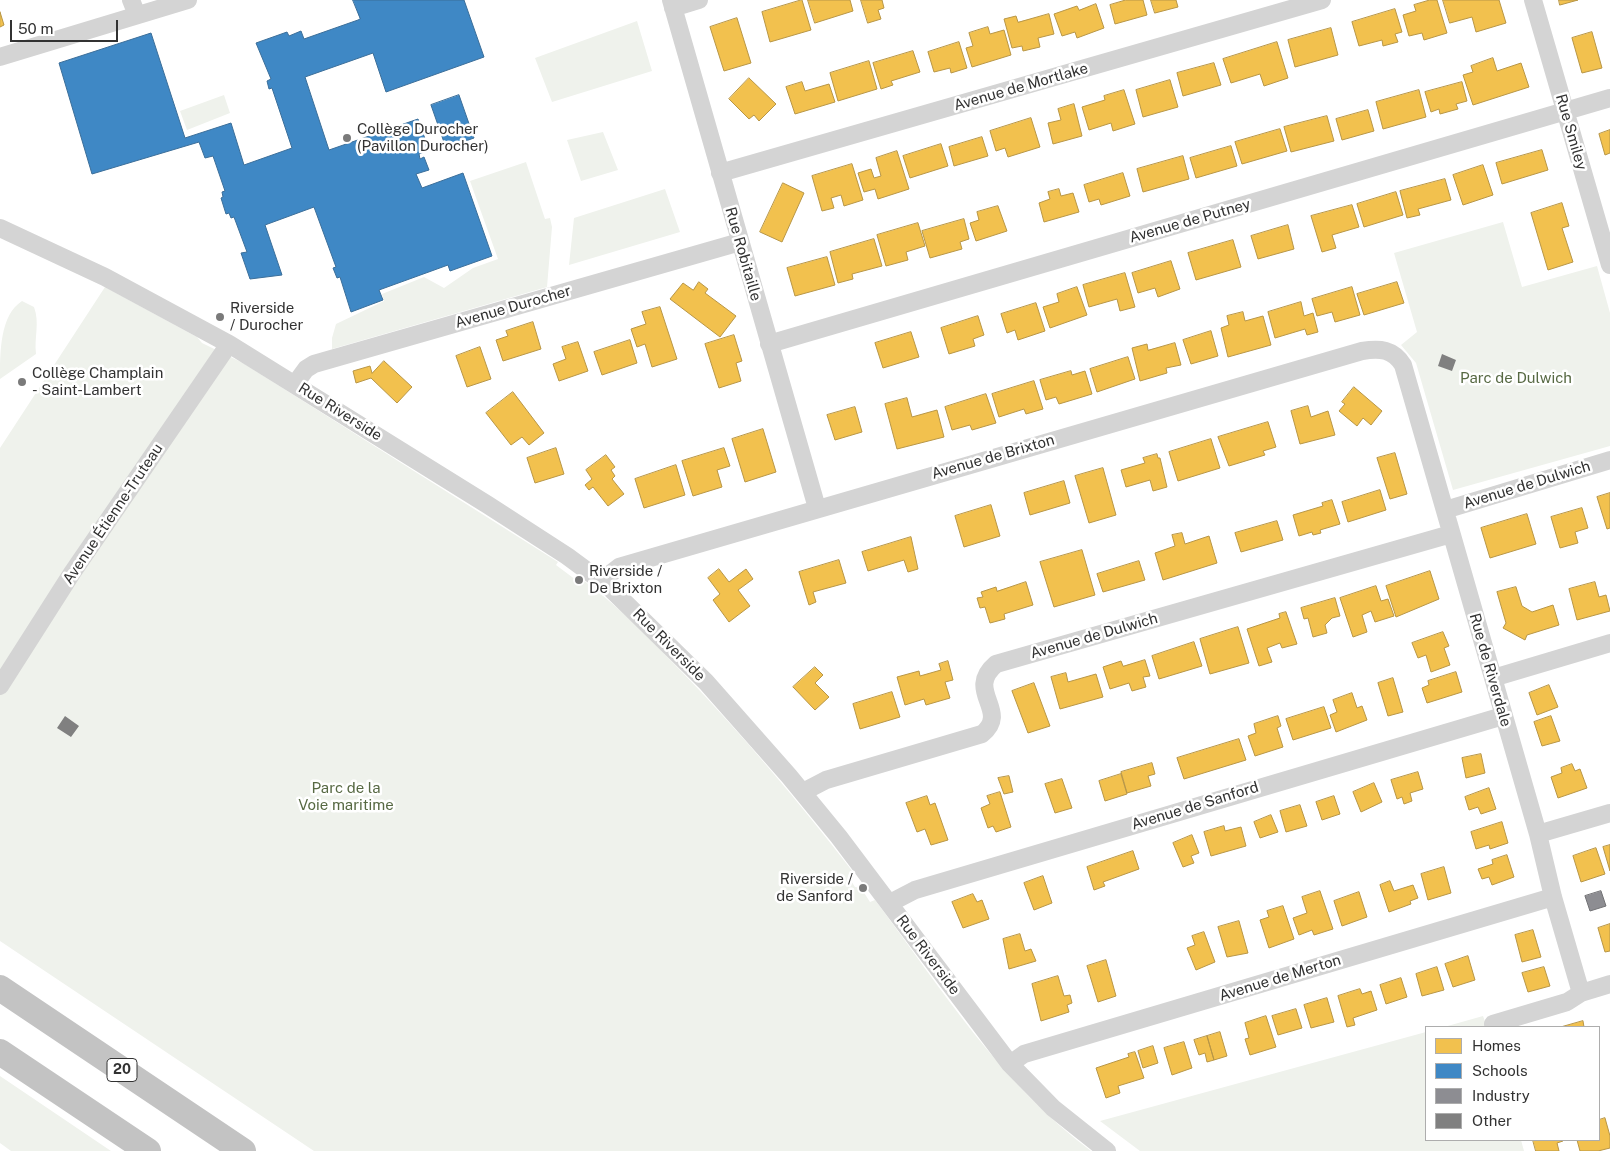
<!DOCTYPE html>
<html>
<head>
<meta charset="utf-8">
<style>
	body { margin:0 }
	#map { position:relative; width:1610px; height:1151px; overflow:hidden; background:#fff; font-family:"Public Sans",sans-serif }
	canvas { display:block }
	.legend { position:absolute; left:1425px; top:1026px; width:175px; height:115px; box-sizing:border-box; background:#fff; border:1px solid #adadad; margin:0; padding:6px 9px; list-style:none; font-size:15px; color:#323232 }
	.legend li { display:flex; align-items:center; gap:10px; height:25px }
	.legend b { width:25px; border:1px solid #adadad }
	.scale { position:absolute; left:10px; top:20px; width:108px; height:22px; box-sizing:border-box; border:2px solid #323232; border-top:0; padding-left:6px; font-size:15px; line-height:18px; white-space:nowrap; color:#323232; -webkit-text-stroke:4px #fff; paint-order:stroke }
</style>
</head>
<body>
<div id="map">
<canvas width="1610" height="1151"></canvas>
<ul class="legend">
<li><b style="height:14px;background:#f2c14e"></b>Homes</li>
<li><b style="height:14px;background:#3f88c5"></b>Schools</li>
<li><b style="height:14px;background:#8d8d92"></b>Industry</li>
<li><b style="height:14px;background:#808080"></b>Other</li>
</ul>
<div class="scale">50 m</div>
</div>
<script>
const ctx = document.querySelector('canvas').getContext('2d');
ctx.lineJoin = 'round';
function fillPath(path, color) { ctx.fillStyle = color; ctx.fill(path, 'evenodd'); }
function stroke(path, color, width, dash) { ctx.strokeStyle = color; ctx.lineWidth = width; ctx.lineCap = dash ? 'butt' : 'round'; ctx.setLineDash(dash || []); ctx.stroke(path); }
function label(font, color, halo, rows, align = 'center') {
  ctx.font = font + ' "Public Sans",sans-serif'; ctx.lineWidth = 5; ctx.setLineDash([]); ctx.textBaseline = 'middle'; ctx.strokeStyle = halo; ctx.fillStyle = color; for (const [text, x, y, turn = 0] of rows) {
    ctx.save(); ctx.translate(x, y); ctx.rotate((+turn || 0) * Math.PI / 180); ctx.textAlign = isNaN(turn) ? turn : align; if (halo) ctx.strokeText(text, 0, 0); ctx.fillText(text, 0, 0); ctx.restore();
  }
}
fillPath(new Path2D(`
	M637 21 652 71 552 102 535 58Z
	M224 95 230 113 187 130 180 111Z
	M603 132 618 170 581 181 567 140Z
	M526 162 545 219 550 218 552 227 547 287 332 349V338L336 324 384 301 382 294 424 277 444 288 473 268 498 259 470 181Z
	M665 189 680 232 569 265 574 218Z
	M1503 222 1522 287 1597 266 1610 313V446L1453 490 1416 363 1401 345 1417 332 1394 253Z
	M105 287 197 337 202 343 243 363 558 562 556 565 580 583 584 580 587 583C621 609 651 640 681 671 742 734 799 802 853 872L848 876 855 887 861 888 870 902 875 900C941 988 1001 1084 1091 1151H314L0 941V448Z
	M22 301 34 307C40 323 34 337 36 354L0 379C0 352 0 315 22 301Z
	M1483 1016 1487 1027H1444Z
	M1426 1032V1140H1521L1524 1151H1140L1100 1121Z
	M0 1076 111 1151H11L0 1143Z`), '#eff2ec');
const homes = new Path2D(`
	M802 0 811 30 770 42 762 12Z
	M808 0H850L853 11 815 23Z
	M861 0H882L884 8 878 10 881 19 868 23Z
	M1126 0H1143L1147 15 1115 24 1110 5Z
	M1151 0H1176L1178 7 1155 13Z
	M1430 0H1437L1447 33 1424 40 1422 33 1409 36 1403 15 1416 11 1414 5Z
	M1443 0H1499L1506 23 1476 32 1472 17 1450 23Z
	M1559 0H1578L1560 5Z
	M1096 4 1104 28 1077 38 1075 32 1062 36 1054 14 1077 6 1079 10Z
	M1395 9 1402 32 1395 34 1398 42 1383 46 1382 40 1359 46 1352 22Z
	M0 12 4 25 0 27Z
	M1049 14 1054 34 1038 38 1040 47 1023 51 1022 46 1012 48 1004 19 1016 16 1018 22Z
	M737 18 751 63 724 71 710 27Z
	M988 27 990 34 1004 30 1011 55 972 67 966 48 973 46 969 33Z
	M1331 28 1338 55 1295 67 1288 40Z
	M1592 32 1602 68 1582 73 1572 38Z
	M959 42 967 68 951 73 950 68 934 72 928 52Z
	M1277 42 1288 78 1264 86 1260 74 1231 83 1223 59Z
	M913 51 920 72 891 81 893 85 881 89 873 63Z
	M1493 58 1497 71 1521 63 1529 87 1473 105 1463 75 1473 72 1471 66Z
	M869 61 877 89 838 101 830 73Z
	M1214 63 1221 85 1183 96 1177 73Z
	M749 78 776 104 759 121 754 115 749 119 729 99Z
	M1170 80 1178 107 1143 117 1136 90Z
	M802 82 805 91 829 84 835 102 795 114 786 87Z
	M1462 82 1467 101 1456 104 1458 109 1440 114 1439 109 1431 112 1425 92Z
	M1124 90 1135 124 1113 131 1111 123 1089 130 1082 107 1105 100 1104 96Z
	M1419 90 1426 117 1383 129 1376 102Z
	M1074 104 1082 136 1053 144 1048 123 1061 120 1058 109Z
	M1368 110 1374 131 1342 140 1336 119Z
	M1327 116 1334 141 1291 152 1284 127Z
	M1031 118 1040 147 1008 157 1005 148 996 151 990 131Z
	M1280 129 1287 151 1242 164 1235 142Z
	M1610 130V153L1605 155 1599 134Z
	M982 137 988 156 954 166 949 147Z
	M941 144 948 166 910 178 903 156Z
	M1231 146 1237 166 1196 178 1190 158Z
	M1542 150 1548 170 1502 184 1496 163Z
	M897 151 909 189 878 199 875 189 864 192 858 173 871 169 874 178 881 176 876 158Z
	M1183 156 1189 179 1143 192 1137 169Z
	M852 164 863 200 844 206 841 195 831 198 834 208 822 211 812 176Z
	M1483 165 1493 195 1463 205 1453 175Z
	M1123 173 1130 196 1101 205 1099 199 1089 202 1084 185Z
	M1445 179 1451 200 1418 209 1420 215 1407 218 1400 191Z
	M783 183 804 193 782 242 760 232Z
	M1059 189 1061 196 1073 193 1079 212 1044 222 1039 203 1050 199 1048 192Z
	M1396 192 1403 215 1364 227 1357 204Z
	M1562 203 1569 226 1562 228 1573 262 1548 270 1531 213Z
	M1352 205 1359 227 1332 235 1336 248 1322 252 1311 216Z
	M998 206 1007 231 976 241 970 223 979 220 977 212Z
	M964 219 969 239 960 242 962 249 930 258 922 231Z
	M918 223 925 246 906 252 908 260 886 266 877 235Z
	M1288 225 1294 249 1258 259 1251 236Z
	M874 239 882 266 852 274 853 279 838 283 830 252Z
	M1233 240 1241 267 1196 280 1188 253Z
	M827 257 835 285 795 296 787 268Z
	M1171 261 1180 289 1158 297 1155 288 1138 293 1132 273Z
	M1125 273 1135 307 1120 311 1117 299 1089 307 1083 285Z
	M699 282 708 289 705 293 736 316 720 337 670 299 683 283 693 290Z
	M1397 282 1404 303 1364 315 1357 294Z
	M1077 287 1087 315 1050 328 1043 307 1059 302 1057 294Z
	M1352 287 1360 315 1335 322 1332 312 1317 316 1312 299Z
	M1301 302 1304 316 1313 313 1318 332 1307 335 1305 329 1275 338 1268 312Z
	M1036 303 1045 331 1018 340 1015 330 1007 333 1001 314Z
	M660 307 677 359 652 367 645 344 637 347 631 329 646 324 642 312Z
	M1243 312 1245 321 1263 316 1271 345 1228 357 1221 328 1229 325 1227 316Z
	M978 316 984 335 973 339 975 346 949 354 941 328Z
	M533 322 541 349 503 361 496 340 508 336 506 331Z
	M1211 331 1218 356 1191 364 1183 340Z
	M911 332 919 357 883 368 875 343Z
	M734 335 742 361 736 363 741 381 719 388 705 344Z
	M630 340 637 363 602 375 594 352Z
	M578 342 588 371 559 381 553 364 566 359 562 347Z
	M1175 343 1181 365 1166 368 1167 373 1140 381 1132 348 1147 344 1148 350Z
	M480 347 491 379 467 387 456 356Z
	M1128 357 1135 379 1097 392 1090 369Z
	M384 361 412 387 397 403 371 378 356 383 353 371 370 366 372 373Z
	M1071 371 1072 375 1085 371 1092 394 1059 404 1056 397 1046 400 1040 380Z
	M1034 381 1043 409 1026 414 1024 409 999 417 992 394Z
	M1354 387 1382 411 1371 425 1363 418 1357 426 1339 411 1345 404 1342 402Z
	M513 392 544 433 529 445 522 437 511 445 486 413Z
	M986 394 996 423 972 430 970 425 952 430 945 407Z
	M907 398 912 417 937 410 944 437 897 449 885 404Z
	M1308 406 1311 417 1328 411 1335 435 1300 444 1291 411Z
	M855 407 862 432 835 440 827 415Z
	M1268 422 1276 447 1263 451 1265 455 1229 466 1218 437Z
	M763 429 776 472 745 482 732 439Z
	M1211 439 1220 468 1178 481 1169 452Z
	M556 448 564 474 535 483 527 458Z
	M724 448 730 466 717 470 722 487 693 496 682 461Z
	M1395 453 1407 494 1390 499 1377 458Z
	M1157 454 1158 458H1160L1167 487 1153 491 1150 480 1126 487 1121 470 1145 463 1143 458Z
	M606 455 615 467 611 470 615 476 612 479 624 494 608 506 593 487 589 490 585 485 592 479 586 470Z
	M676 465 685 495 644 508 635 479Z
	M1103 468 1116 515 1089 523 1075 476Z
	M1064 481 1070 503 1030 515 1024 493Z
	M1380 490 1386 510 1348 522 1342 502Z
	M1610 493V528L1607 529 1597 497Z
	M1332 500 1340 524 1320 530 1321 533 1313 535 1312 532 1299 536 1293 515 1323 506 1322 503Z
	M991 505 1000 536 964 547 955 516Z
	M1582 508 1588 528 1575 532 1578 543 1560 548 1551 517Z
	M1527 514 1536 544 1490 558 1481 528Z
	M1277 521 1283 540 1241 552 1235 533Z
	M1182 533 1185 544 1209 536 1217 563 1163 580 1155 553 1175 546 1172 535Z
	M911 537 918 569 908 572 904 560 868 571 862 552Z
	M1082 550 1095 595 1054 607 1040 562Z
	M839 560 846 583 813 592 816 602 809 605 799 572Z
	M1139 561 1145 580 1103 592 1097 574Z
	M719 569 729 582 746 569 753 579 738 590 750 606 729 622 713 600 720 594 708 578Z
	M1430 571 1439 599 1396 617 1386 586Z
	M1026 582 1033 605 1004 614 1005 619 990 623 985 607 980 608 977 598 983 597 981 592 996 587 997 591Z
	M1595 582 1599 597 1606 595 1610 611 1577 620 1569 589Z
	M1376 586 1381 601 1388 599 1394 616 1375 622 1371 611 1362 615 1367 632 1353 637 1340 598Z
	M1516 587 1522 606 1532 612 1553 605 1559 625 1527 635 1525 640 1503 628 1506 623 1497 592Z
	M1335 598 1340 616 1332 618 1325 625 1327 633 1313 637 1308 618 1304 619 1301 608Z
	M1286 612 1297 644 1282 648 1280 643 1267 648 1272 662 1259 666 1247 629 1280 618 1279 614Z
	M1238 627 1249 663 1210 674 1200 639Z
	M1443 632 1449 646 1444 648 1450 665 1431 672 1426 655 1418 658 1412 643Z
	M1194 642 1202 666 1159 679 1152 656Z
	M1145 660 1150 676 1143 677 1146 687 1132 691 1129 683 1110 689 1103 667 1121 661 1123 666Z
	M948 661 953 680 945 682 950 698 926 705 924 699 905 705 897 677 919 671 920 676 941 670 939 664Z
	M815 667 823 675 815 683 829 697 815 710 793 687Z
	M1456 672 1462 692 1427 703 1422 688 1429 685 1428 681Z
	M1066 673 1068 682 1096 674 1103 697 1060 709 1051 677Z
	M1393 678 1403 712 1388 716 1378 683Z
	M1034 683 1050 726 1028 733 1012 691Z
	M1549 685 1558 707 1537 715 1529 693Z
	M892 692 900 717 860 729 853 704Z
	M1352 693 1357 708 1362 706 1367 720 1336 732 1330 715 1337 712 1333 700Z
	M1324 707 1331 728 1293 740 1286 719Z
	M1278 716 1281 726 1277 728 1283 747 1255 756 1248 736 1256 733 1254 724Z
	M1551 716 1560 741 1542 746 1534 722Z
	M1239 739 1246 760 1184 779 1177 758Z
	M1481 754 1485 773 1466 778 1462 758Z
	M1152 763 1155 774 1148 776 1151 786 1127 793 1121 772Z
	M1572 764 1575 771 1580 769 1587 788 1558 798 1551 777 1562 773 1561 768Z
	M1418 772 1423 789 1410 793 1412 801 1404 804 1402 797 1397 799 1391 780Z
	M1121 774 1127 794 1105 801 1099 781Z
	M1009 776 1013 792 1004 794 998 778Z
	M1062 779 1072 808 1055 813 1045 784Z
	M1374 783 1382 802 1361 812 1353 792Z
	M1489 788 1496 809 1481 814 1478 807 1469 810 1465 797Z
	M1000 792 1011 827 996 832 993 826 988 828 981 808 990 804 987 796Z
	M927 796 930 805 935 803 948 840 931 845 925 829 917 832 906 803Z
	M1334 796 1340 814 1322 820 1316 802Z
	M1300 805 1307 826 1286 832 1280 811Z
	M1271 815 1278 832 1260 838 1254 822Z
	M1502 822 1508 843 1490 849 1489 845 1476 849 1471 832Z
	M1224 826 1225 831 1241 827 1246 846 1211 856 1204 832Z
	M1192 835 1199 853 1191 856 1194 863 1183 867 1173 843Z
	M1610 845V871L1603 847Z
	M1596 848 1605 874 1581 882 1573 856Z
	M1133 851 1139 869 1103 882 1105 886 1094 890 1087 867Z
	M1507 855 1514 877 1492 885 1489 877 1482 879 1478 869 1493 864 1492 860Z
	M1444 867 1451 893 1428 900 1421 874Z
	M1043 876 1052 903 1034 910 1024 883Z
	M1390 881 1394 891 1413 885 1418 898 1410 901 1411 904 1389 912 1380 885Z
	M1320 891 1333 929 1314 935 1312 930 1299 935 1293 918 1307 913 1302 897Z
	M1359 892 1367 917 1342 926 1334 901Z
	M973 894 977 902 982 900 989 919 963 928 952 902Z
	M1283 906 1294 939 1269 948 1260 920 1269 917 1267 911Z
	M1239 921 1248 953 1227 957 1218 927Z
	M1610 924V951L1605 952 1598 928Z
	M1533 930 1541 957 1522 962 1515 935Z
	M1204 932 1215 962 1196 970 1187 948 1195 945 1192 936Z
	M1020 934 1025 951 1031 949 1036 961 1009 969 1003 939Z
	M1468 956 1475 980 1453 987 1445 964Z
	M1106 960 1116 996 1098 1002 1087 966Z
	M1437 967 1444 990 1422 996 1416 974Z
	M1544 967 1550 986 1528 992 1522 973Z
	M1058 976 1064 996 1070 995 1072 1003 1067 1005 1069 1012 1041 1021 1032 984Z
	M1401 978 1407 997 1386 1004 1380 985Z
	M1360 989 1362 994 1371 991 1377 1010 1353 1018 1355 1025 1347 1027 1338 996Z
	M1327 998 1334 1022 1311 1028 1304 1005Z
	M1296 1009 1302 1028 1278 1035 1272 1016Z
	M1266 1016 1276 1047 1250 1055 1245 1039 1249 1038 1245 1023Z
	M1583 1021 1584 1027H1561Z
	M1220 1032 1227 1056 1214 1060 1207 1036Z
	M1207 1036 1214 1060 1207 1062 1205 1053 1199 1055 1194 1040Z
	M1184 1042 1192 1068 1172 1075 1164 1048Z
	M1153 1046 1158 1063 1143 1068 1138 1051Z
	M1135 1052 1144 1078 1118 1086 1120 1093 1106 1098 1096 1068 1129 1057 1128 1054Z
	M1605 1118 1610 1136V1148L1598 1151H1580L1577 1140H1599V1120Z
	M1533 1140H1563V1141L1557 1143 1559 1151H1536Z`);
fillPath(homes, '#f2c14e');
stroke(homes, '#b89646', 1);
const schools = new Path2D(`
	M353 0H464L484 57 386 92 373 53 305 77 329 150 418 119 429 150 419 154 420 159 424 157 429 170 416 174 422 188 463 173 492 256 450 271 448 265 379 290 383 300 351 312 340 277 337 278 333 268 336 267 314 207 265 225 282 275 250 279 241 253 247 252 234 217 231 218 229 213 226 214 221 198 223 197 222 192 225 191 213 156 205 158 199 142 92 174 59 63 151 33 185 138 231 123 244 165 292 148 272 88 269 89 267 81 271 79 256 43 287 32 289 36 301 31 304 39 358 20 360 19Z
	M459 95 474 138 446 148 431 105Z`);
fillPath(schools, '#3f88c5');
stroke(schools, '#3b6e99', 1);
const industry = new Path2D(`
	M1601 891 1606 906 1590 911 1585 896Z`);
fillPath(industry, '#8d8d92');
stroke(industry, '#727275', 1);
fillPath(new Path2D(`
	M1442 354 1456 360 1452 371 1438 366Z
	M65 716 79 726 71 737 57 728Z`), '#808080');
stroke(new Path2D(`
	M131 0 137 15
	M671 0 817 508
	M1533 0 1610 265
	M673 8 699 0
	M0 57 188 0
	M720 173 1322 0
	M0 228 105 277 229 344 488 505 567 556 609 587 706 682 789 776 839 837 1010 1064 1053 1108 1107 1151
	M769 344 1610 98
	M295 384 306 369 314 364 740 242
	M1445 510 1610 460
	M601 581 619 567 1362 351C1380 348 1393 349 1403 365L1538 834 1553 897 1581 993
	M1493 678 1610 643
	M0 686 72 573 229 344
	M803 792 826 780 982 734C1011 711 964 691 996 664L1451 534
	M1538 834 1610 813
	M890 903 915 890 1503 716
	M1493 1024 1567 1002 1581 993 1610 984
	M1010 1064 1024 1054 1553 897`), '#d4d4d4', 18);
stroke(new Path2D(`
	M0 988 243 1151
	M0 1052 148 1151`), '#c3c3c3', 26);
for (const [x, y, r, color] of [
	[347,138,5,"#7a7a7a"],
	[220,317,5,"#7a7a7a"],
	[22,382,5,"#7a7a7a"],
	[579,580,5,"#7a7a7a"],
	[863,888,5,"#7a7a7a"]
]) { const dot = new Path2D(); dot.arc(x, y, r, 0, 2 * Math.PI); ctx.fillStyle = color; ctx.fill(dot); stroke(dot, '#fff', 2); }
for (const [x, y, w] of [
	[122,1070,30]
]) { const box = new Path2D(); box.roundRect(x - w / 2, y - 11.5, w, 23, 4); ctx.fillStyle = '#fff'; ctx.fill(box); stroke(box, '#323232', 1); }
label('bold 14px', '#323232', null, [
	["20",122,1070]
]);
label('15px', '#323232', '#fff', [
	["Avenue de Mortlake",1021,87,-16],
	["Rue Smiley",1571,132,74],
	["Avenue de Putney",1190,221,-16],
	["Rue Robitaille",743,254,74],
	["Avenue Durocher",513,307,-16],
	["Rue Riverside",340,412,32],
	["Avenue de Brixton",993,457,-16],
	["Avenue de Dulwich",1527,485,-17],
	["Avenue Étienne-Truteau",113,514,-56],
	["Avenue de Dulwich",1094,636,-16],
	["Rue Riverside",669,645,45],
	["Rue de Riverdale",1490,670,74],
	["Avenue de Sanford",1195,806,-17],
	["Rue Riverside",928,955,53],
	["Avenue de Merton",1280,978,-17]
]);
label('15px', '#323232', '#fff', [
	["Collège Durocher",357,129],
	["(Pavillon Durocher)",357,146],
	["Riverside",230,308],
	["/ Durocher",230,325],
	["Collège Champlain",32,373],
	["- Saint-Lambert",32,390],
	["Riverside /",589,571],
	["De Brixton",589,588],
	["Riverside /",853,879,"right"],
	["de Sanford",853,896,"right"]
], 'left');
label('15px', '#576943', '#fff', [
	["Parc de Dulwich",1516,378],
	["Parc de la",346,788],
	["Voie maritime",346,805]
]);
</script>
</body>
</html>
